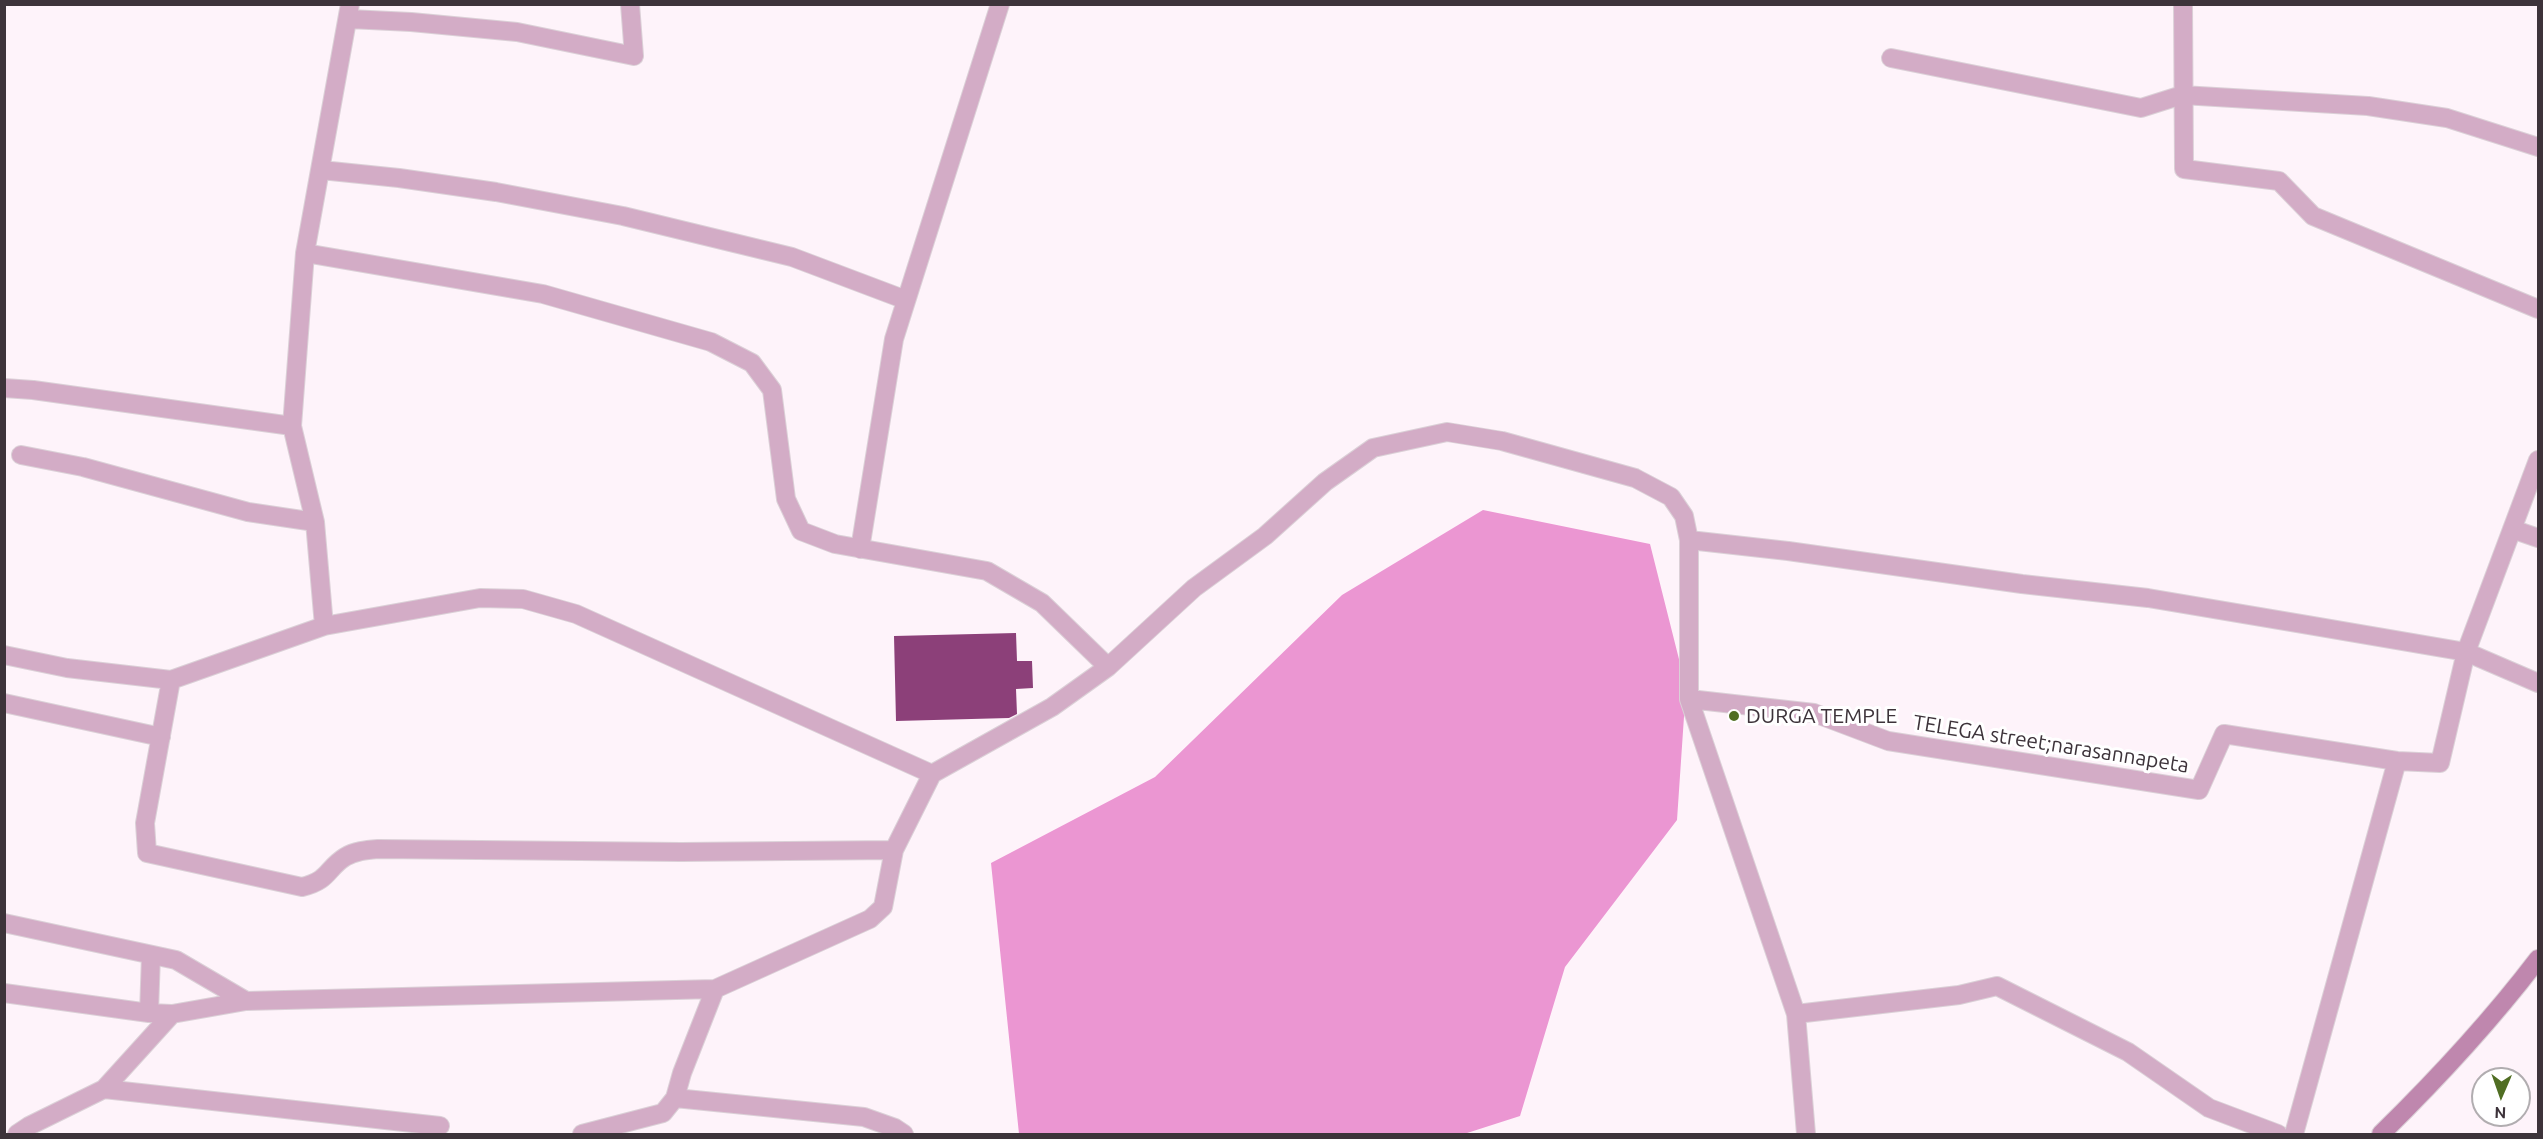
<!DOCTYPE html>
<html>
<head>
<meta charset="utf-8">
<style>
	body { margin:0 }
	#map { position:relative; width:2543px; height:1139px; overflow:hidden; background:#fef3fa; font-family:Ubuntu,sans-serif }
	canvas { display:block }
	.frame { position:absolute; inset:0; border:6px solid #3d333a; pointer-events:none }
	.north { position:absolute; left:2471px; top:1067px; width:60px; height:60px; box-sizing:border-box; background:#fff; border:2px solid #b1adb0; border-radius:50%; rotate:182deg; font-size:16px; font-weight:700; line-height:24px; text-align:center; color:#3d333a }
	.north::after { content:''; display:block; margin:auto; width:21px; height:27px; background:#506e23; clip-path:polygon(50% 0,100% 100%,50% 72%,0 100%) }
</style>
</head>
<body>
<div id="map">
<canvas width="2543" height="1139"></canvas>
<div class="frame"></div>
<div class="north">N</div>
</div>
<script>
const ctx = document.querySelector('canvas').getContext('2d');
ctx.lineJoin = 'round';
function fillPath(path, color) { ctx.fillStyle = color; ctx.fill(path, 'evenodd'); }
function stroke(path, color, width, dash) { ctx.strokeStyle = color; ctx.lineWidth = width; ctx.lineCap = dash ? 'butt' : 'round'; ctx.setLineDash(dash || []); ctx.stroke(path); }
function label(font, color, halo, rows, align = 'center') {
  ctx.font = font + ' Ubuntu,sans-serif'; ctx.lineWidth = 6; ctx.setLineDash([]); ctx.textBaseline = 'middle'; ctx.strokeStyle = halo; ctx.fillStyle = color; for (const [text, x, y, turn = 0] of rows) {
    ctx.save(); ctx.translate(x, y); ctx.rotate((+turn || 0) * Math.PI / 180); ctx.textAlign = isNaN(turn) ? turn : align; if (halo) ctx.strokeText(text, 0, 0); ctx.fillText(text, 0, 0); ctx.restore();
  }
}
fillPath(new Path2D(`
	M1483 510 1650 544 1686 687 1677 820 1565 967 1520 1116 1464 1134H1019L991 863 1155 777 1342 595Z`), '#eb96d2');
fillPath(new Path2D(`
	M1016 633 1017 661H1032L1033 688 1016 689 1017 714 1009 718 896 721 894 636Z`), '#8c4079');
const minor = new Path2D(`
	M2183 4 2184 169 2279 181 2313 216 2538 309
	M349 19 411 22 517 32 634 56 630 4
	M1891 58 2141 108 2182 95 2368 106 2447 118 2538 147
	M321 170 399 178 496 192 623 216 792 257 906 300
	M305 253 543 294 711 342 752 363 772 390 786 499 801 531 835 544 987 571 1042 603 1108 667
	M4 388 33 390 292 426
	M21 455 83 467 248 512 315 522
	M2512 529 2538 538
	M1689 540V699L1796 1014
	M860 549 894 339 1000 4
	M324 626 315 522 292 426 305 253 350 4
	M4 655 67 668 171 680 324 626 480 598 523 599 576 614 932 774
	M171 680 145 823 147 853 302 887C330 880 326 869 345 857 355 851 366 850 378 849L681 852 894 850
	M1689 699 1814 713 1888 741 2199 790 2224 734 2397 761 2440 763 2466 652 2538 460
	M4 703 161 737
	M4 923 176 960 246 1001
	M4 993 149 1013 172 1014 246 1001 715 989 870 919 883 907 894 850 932 774 1052 707 1108 667 1194 588 1265 536 1325 482 1373 448 1447 432 1502 441 1635 478 1671 497 1684 516 1689 540 1788 551 2022 584 2148 598 2308 625 2466 652 2538 683
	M149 1013 151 955
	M104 1089 172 1014
	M675 1098 864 1117 895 1128 904 1134
	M17 1134 29 1126 104 1089 440 1126
	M582 1134 663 1113 675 1098 682 1073 715 989
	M1806 1134 1796 1014 1959 995 1997 986 2128 1052 2209 1108 2278 1134
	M2294 1134 2397 761`);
const secondary = new Path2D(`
	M2381 1134C2437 1079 2490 1022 2538 959`);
stroke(minor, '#dbd0d7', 20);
stroke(secondary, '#dbd0d7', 20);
stroke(minor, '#d3acc6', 18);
stroke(secondary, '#bf87ae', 18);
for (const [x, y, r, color] of [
	[1734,716,6,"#506e23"]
]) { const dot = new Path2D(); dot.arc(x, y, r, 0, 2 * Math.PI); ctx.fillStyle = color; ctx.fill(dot); stroke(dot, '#fff', 2); }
label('21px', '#3d333a', '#fff', [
	["DURGA TEMPLE",1746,716]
], 'left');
label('21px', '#3d333a', '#fff', [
	["TELEGA street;narasannapeta",2051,744,9]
]);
</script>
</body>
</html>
